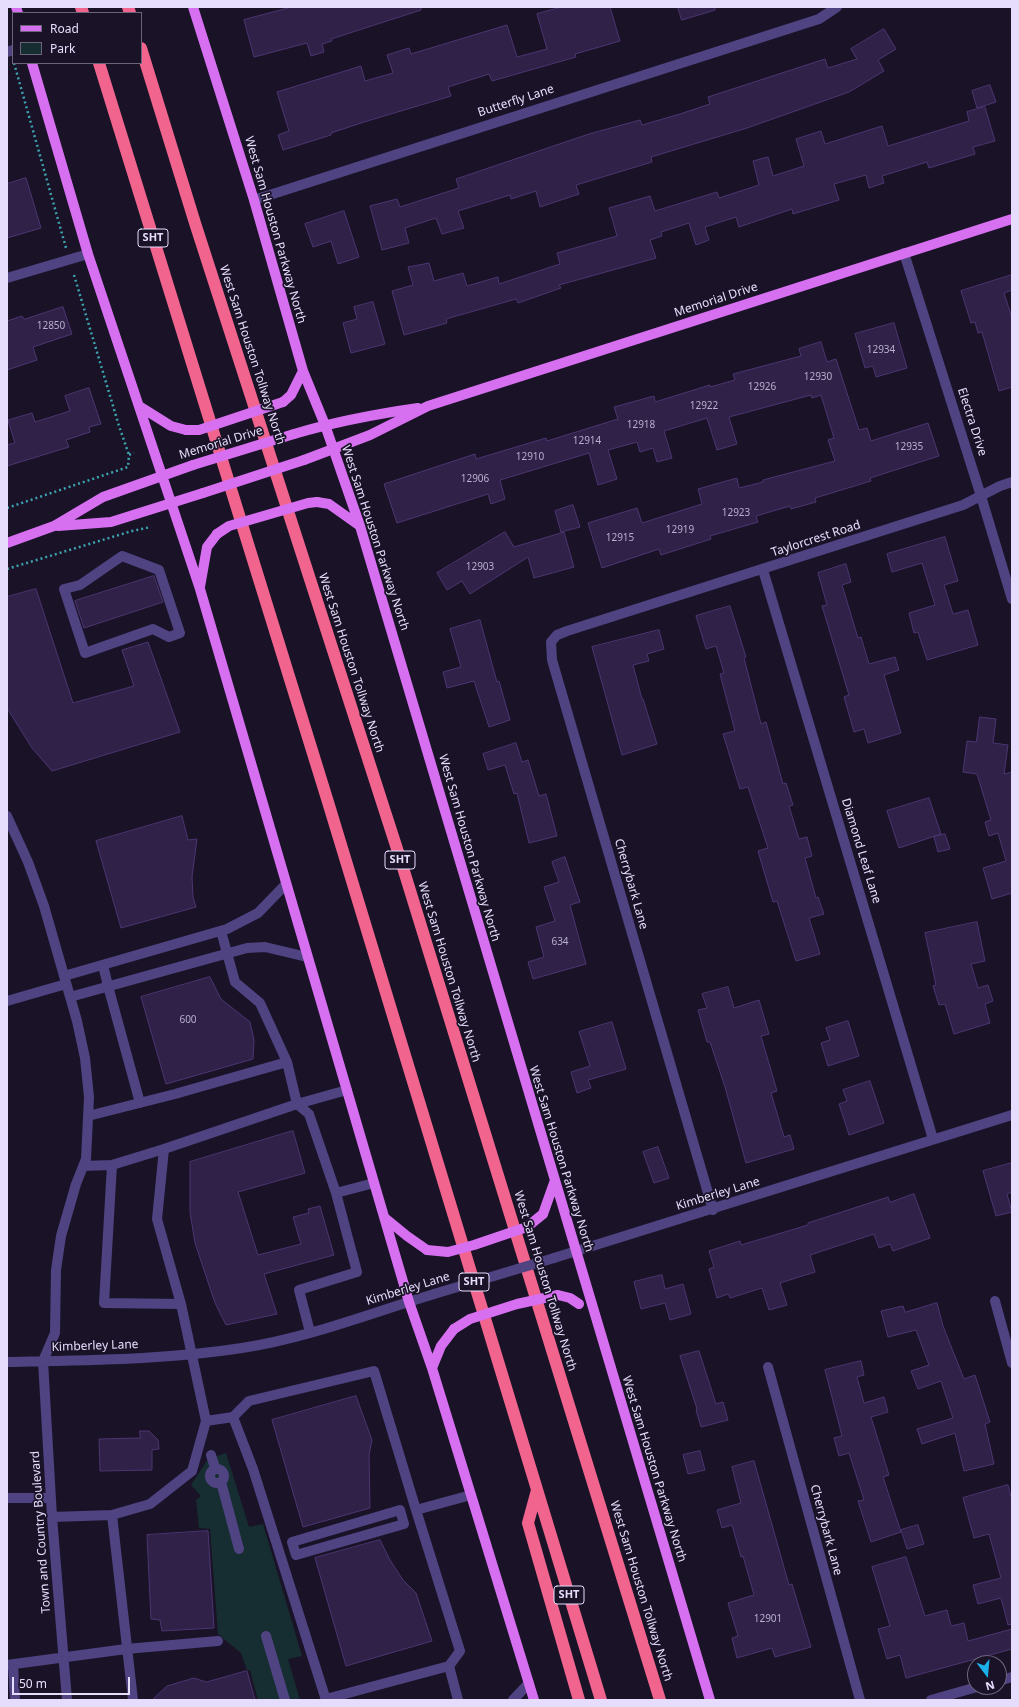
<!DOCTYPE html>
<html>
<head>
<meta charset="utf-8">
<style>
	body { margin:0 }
	#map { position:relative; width:1019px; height:1707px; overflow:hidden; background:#1a1328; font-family:"Noto Sans",sans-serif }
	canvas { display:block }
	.frame { position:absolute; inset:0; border:8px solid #e6ddfc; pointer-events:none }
	.legend { position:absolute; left:12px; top:12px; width:130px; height:52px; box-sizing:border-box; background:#1a1328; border:1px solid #6c647d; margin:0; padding:5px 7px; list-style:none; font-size:12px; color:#e6ddfc }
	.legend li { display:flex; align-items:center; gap:8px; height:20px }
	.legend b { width:20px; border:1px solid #6c647d }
	.north { position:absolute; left:967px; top:1655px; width:40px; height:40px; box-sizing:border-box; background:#1a1328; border:1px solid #6c647d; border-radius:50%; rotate:164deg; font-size:11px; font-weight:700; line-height:16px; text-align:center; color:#e6ddfc }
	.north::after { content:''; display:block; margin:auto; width:14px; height:18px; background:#1cb0e9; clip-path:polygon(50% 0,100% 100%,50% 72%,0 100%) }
	.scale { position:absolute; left:12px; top:1677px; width:118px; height:18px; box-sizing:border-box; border:2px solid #e6ddfc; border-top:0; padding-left:5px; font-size:12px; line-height:14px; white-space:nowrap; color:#e6ddfc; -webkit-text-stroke:3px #1a1328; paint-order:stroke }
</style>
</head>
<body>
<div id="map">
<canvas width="1019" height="1707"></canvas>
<div class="frame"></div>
<ul class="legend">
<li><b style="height:5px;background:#d76ff1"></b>Road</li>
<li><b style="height:11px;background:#162e31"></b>Park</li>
</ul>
<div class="north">N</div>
<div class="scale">50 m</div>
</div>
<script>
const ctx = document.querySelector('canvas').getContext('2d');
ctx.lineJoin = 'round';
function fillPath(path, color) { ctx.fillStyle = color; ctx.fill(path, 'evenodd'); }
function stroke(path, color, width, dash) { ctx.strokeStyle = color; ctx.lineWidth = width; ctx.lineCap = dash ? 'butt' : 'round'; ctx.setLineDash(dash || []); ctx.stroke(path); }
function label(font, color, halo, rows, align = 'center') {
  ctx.font = font + ' "Noto Sans",sans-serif'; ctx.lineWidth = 3.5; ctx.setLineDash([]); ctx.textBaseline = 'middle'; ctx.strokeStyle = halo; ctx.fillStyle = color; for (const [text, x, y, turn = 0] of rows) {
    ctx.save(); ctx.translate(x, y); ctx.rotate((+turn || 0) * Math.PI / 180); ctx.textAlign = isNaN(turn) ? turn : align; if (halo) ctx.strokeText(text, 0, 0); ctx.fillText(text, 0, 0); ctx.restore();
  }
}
fillPath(new Path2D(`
	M226 1453 249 1527 263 1524 302 1656 288 1659 300 1700H258L250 1670H247L241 1653 218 1634 210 1529 199 1528 196 1500 201 1496 191 1485 208 1459Z`), '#162e31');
const building = new Path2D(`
	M292 7H421V10L331 39 332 41 322 44 324 52 311 56 307 43 254 57 244 20Z
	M562 7H610L620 41 575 54 576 57 492 81 489 74 448 87 451 96 364 122 331 133V135L283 150 278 135 289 131 277 92 361 66 365 81 393 73 387 55 409 48 411 54 507 25 517 57 547 49 537 14Z
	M678 7H715V10L682 20Z
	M884 29 896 49 878 60 884 71 849 92 747 128 651 157 652 162 576 185 579 194 540 207 536 191 511 199 510 195 458 211 464 228 442 234 436 218 405 228 409 243 382 250 370 206 397 199 400 207 459 188 456 179 589 134 640 120 642 125 680 114 710 104 708 97 825 59 828 68 857 59 851 49Z
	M990 85 996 102 977 108 972 91Z
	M985 107 995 141 973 147 975 154 929 168 927 162 882 176 884 183 869 188 866 175 834 184 839 200 793 214 792 209 739 227 736 217 705 227 709 240 696 245 689 223 661 232 662 236 650 240 656 258 559 285 561 288 518 303 516 299 446 319 447 323 404 335 392 291 413 285 408 267 429 263 434 281 463 273 467 286 498 277 499 284 560 264 557 253 617 236 609 208 650 196 655 211 717 192 719 198 759 185 753 161 768 157 773 176 804 166 796 139 821 131 825 144 882 126 888 146 969 121 967 112Z
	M26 178 41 228 7 238V184Z
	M344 211 359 257 338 264 331 241 313 247 305 224Z
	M1012 275V290L1004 293 1012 318V387L999 391 982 332 978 333 975 322 971 323 961 291Z
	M373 302 385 344 351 353 343 323 357 319 354 307Z
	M63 307 72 334 33 347 37 360 7 370V321L22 316 24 319Z
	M894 323 907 368 876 377 873 366 865 368 855 334Z
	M821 342 827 362 836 359 859 430 867 428 871 441 928 423 939 456 870 478 871 481 815 498 816 502 791 509 790 506 756 516 758 522 710 536 711 539 661 555 659 549 602 568 588 523 637 508 642 523 702 504 698 489 737 478 739 488 763 482V480L835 461 828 440 834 438 821 395 812 398 811 395 729 417 737 444 717 450 707 418 664 431 672 458 657 462 653 448 640 452 637 442 608 450 617 479 598 485 589 453 500 480 505 499 491 504 488 494 397 523 384 484 475 454 476 459 546 438 547 441 618 419 614 407 654 396 655 402 710 385V387L735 380 733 374 801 356 799 349Z
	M89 388 101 424 89 427 90 432 66 440 69 447 7 466V445L15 443 8 420 32 413 35 422 70 411 65 396Z
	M573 505 580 527 561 532 555 511Z
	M505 532 514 547 564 532 574 567 534 578 528 557 470 594 462 581 447 590 437 573Z
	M945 537 958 581 944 585 953 614 968 610 978 645 927 660 918 632 914 633 909 613 935 605 922 563 892 572 887 554Z
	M846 564 851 582 842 585 858 638 861 637 869 664 895 657 899 670 884 675 901 733 868 743 864 729 854 732 844 697 849 695 822 606 827 605 818 573Z
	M154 576 163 602 84 628 75 601Z
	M36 589 73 703 134 686 122 650 148 642 180 732 52 771 32 748 7 708V597Z
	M730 606 746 657 744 658 761 724 766 722 783 784 786 783 793 805 789 806 799 839 807 837 812 856 805 858 816 898 818 897 824 914 809 918 820 954 796 961 777 901 773 902 758 851 768 848 748 787 740 789 723 734 735 731 720 674 724 673 716 646 706 649 696 616Z
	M480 620 497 682 499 681 510 720 489 727 474 681 447 688 443 672 461 667 450 629Z
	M659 630 664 649 647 654 649 661 633 665 642 699H643L657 744 622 755 592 647Z
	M980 717 996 719 993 743 1008 745 1004 774 1012 772V893L992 899 983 868 1006 861 998 833 989 836 985 822 991 820 977 774 963 772 967 741 976 742Z
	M516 743 522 762 528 760 539 796 546 794 557 836 529 843 517 793 514 794 505 765 488 770 483 754Z
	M929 798 941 834 899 848 887 811Z
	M182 816 188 840 197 839 192 877 193 897 196 907 121 928 96 841Z
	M945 834 950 849 938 852 934 837Z
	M565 857 580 902 570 905 586 964 533 979 528 962 544 957 536 927 555 921 544 887 559 882 552 862Z
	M977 922 985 961 971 964 978 988 988 985 993 1001 985 1004 990 1023 954 1034 945 1004 939 1005 933 986 936 985 925 933Z
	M210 977 221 999 250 1022 254 1040 253 1059 166 1084 141 997Z
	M728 987 734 1008 759 1000 769 1034 761 1036 777 1091 771 1093 784 1137 790 1135 794 1149 746 1163 725 1087 710 1042H707L698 1010 707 1008 702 994Z
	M848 1021 859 1056 828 1066 821 1043 830 1040 826 1028Z
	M612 1022 626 1069 588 1080 591 1088 577 1093 571 1072 590 1066 579 1032Z
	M870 1081 884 1123 849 1135 839 1104 847 1101 843 1090Z
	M293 1131 305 1173 238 1192 258 1255 301 1244 293 1217 309 1213 308 1209 320 1206 334 1255 264 1274 277 1314 226 1325 215 1303 195 1243 190 1212V1162Z
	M658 1147 669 1178 654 1183 643 1152Z
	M1012 1163V1192L1007 1194 1012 1212 996 1216 983 1171Z
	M914 1194 930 1238 893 1251 890 1244 879 1248 874 1234 810 1255 815 1272 780 1283 787 1305 769 1310 762 1288 730 1298 728 1294 717 1298 709 1269 714 1267 709 1251 740 1241 741 1245 808 1225V1223L888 1197 890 1202Z
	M662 1275 665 1289 683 1284 691 1314 670 1320 665 1303 641 1309 634 1282Z
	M937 1303 943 1326 964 1379 975 1375 990 1422 985 1424 994 1464 964 1471 955 1433 922 1444 917 1429 953 1418 941 1381 918 1389 911 1371 929 1365 916 1330 888 1337 881 1311 903 1306 905 1312Z
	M699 1351 716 1404 723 1402 728 1420 701 1427 696 1410 697 1409 680 1356Z
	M861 1361 864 1375 857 1377 864 1403 884 1397 888 1412 871 1417 889 1475 883 1477 901 1532 871 1542 858 1501 864 1500 849 1453 839 1456 834 1438 842 1436 825 1370Z
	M356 1396 372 1440 369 1455 370 1508 303 1527 272 1420Z
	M140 1431H149L158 1440 159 1449 152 1450V1470L100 1471 99 1439 140 1438Z
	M700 1451 705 1470 688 1474 683 1455Z
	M754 1461 789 1585 792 1584 811 1647 775 1657 772 1648 737 1658 732 1638 738 1636 728 1603 754 1595 743 1556 741 1557 732 1525 722 1528 717 1510 741 1503 732 1467Z
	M1008 1485 1012 1500V1624L1008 1625 1001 1598 978 1604 973 1585 1001 1578 989 1534 974 1538 963 1498Z
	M918 1525 924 1544 907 1549 901 1530Z
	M208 1531 214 1628 162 1631 160 1620 151 1619 147 1535Z
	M380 1540 390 1560 403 1580 416 1593 432 1641 346 1666 315 1558Z
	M906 1557 925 1616 947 1610 951 1626 964 1623 968 1641 1012 1629V1649L906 1678 900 1655 887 1659 878 1629 890 1626 872 1567Z
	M247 1671 255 1700H152L167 1686 194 1678 206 1682Z`);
fillPath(building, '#2f2147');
stroke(building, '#4c3571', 1);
stroke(new Path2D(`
	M14 63 66 248
	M74 275 119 426 129 455
	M7 508 128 467 129 455 134 453
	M7 569 132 531 151 527`), '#3da3b0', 2.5, [2, 3]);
stroke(new Path2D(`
	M7 52 13 50
	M254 200 819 19 837 7
	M904 253 981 496 1012 599
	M7 278 88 254
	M122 556 159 570 180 633 169 637 153 629 85 653 64 589 80 585Z
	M763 570 933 1139
	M7 816 28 862 44 906 77 1021 85 1058 89 1097 86 1159 76 1184 61 1236 56 1270 55 1333 43 1361 52 1517 67 1700
	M221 931 235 982 260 1003 287 1062
	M103 965 108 986 140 1103
	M64 976 227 929 258 913 286 884
	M70 997 247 948 265 947 307 957
	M7 1001 66 984
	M88 1116 175 1094 287 1062 297 1104 347 1090
	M164 1149 297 1104 309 1114 336 1193
	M112 1165 164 1149 157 1219 181 1304
	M83 1166 112 1165 104 1303 181 1304 206 1421 233 1417 249 1401 374 1371 416 1510 471 1495
	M713 1210 552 660 551 642 557 635 567 631 963 505 1000 486 1012 482
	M554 1258 1012 1115
	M995 1301 1012 1363
	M310 1332 299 1290 357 1272 336 1193 374 1183
	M7 1362C85 1360 165 1360 242 1348 308 1338 371 1313 434 1294
	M768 1367 860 1700
	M233 1417 253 1469 326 1700
	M211 1455 215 1468
	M210 1476a7 7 0 1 1 14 0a7 7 0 1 1-14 0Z
	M221 1482 239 1549
	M7 1498H51
	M400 1510 404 1524 296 1555 292 1542Z
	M416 1510 460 1651 449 1666 458 1700
	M112 1515 133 1700
	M52 1517 112 1515 150 1504 192 1471 206 1421
	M266 1636 285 1700
	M13 1664 15 1700
	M7 1665 126 1649 218 1641
	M999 1681 1012 1677
	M326 1699 449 1666
	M513 1700 529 1683
	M931 1700 977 1687`), '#504382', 10);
stroke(new Path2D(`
	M16 7 18 13
	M193 7 254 200 303 371 325 425 360 526 710 1700
	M32 63 88 254 200 589 409 1302 432 1368 534 1700
	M283 402 291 395 303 371
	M139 406 171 426 186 430
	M294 434C334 422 376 414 418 408
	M304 460 370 435 428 406 1012 219
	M317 502 329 504 360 526
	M58 526 111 522 203 493
	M7 543 54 526 103 497 193 465
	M200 587 207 547 217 534
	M543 1214 554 1183
	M385 1218 407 1236 427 1250
	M432 1368 441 1346 454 1329`), '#d76ff1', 10);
stroke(new Path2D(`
	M81 7 83 13
	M128 7 130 13
	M141 48 195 223 400 858 660 1700
	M99 63 328 802 601 1700
	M537 1490 528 1523 579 1700`), '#f0648e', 12);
stroke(new Path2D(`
	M434 1294 554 1258`), '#504382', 10);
stroke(new Path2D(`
	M186 430H199L283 402
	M193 465 294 434
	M203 493 304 460
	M217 534 229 526 308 503 317 502
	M427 1250 448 1252 474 1245 527 1227 543 1214
	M454 1329 470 1319 517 1304 558 1295 570 1298 579 1304`), '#d76ff1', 10);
label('10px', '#b8aecf', null, [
	["12850",51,326],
	["12934",881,350],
	["12930",818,377],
	["12926",762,387],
	["12922",704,406],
	["12918",641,425],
	["12914",587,441],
	["12935",909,447],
	["12910",530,457],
	["12906",475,479],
	["12923",736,513],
	["12919",680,530],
	["12915",620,538],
	["12903",480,567],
	["634",560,942],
	["600",188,1020],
	["12901",768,1619]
]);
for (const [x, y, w] of [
	[153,238,30],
	[400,860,30],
	[474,1282,30],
	[569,1595,30]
]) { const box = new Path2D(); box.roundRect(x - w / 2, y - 9, w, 18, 3); ctx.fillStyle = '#1a1328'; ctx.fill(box); stroke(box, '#e6ddfc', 1); }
label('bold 11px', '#e6ddfc', null, [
	["SHT",153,238],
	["SHT",400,860],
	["SHT",474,1282],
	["SHT",569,1595]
]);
label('12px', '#e6ddfc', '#1a1328', [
	["Butterfly Lane",516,101,-18],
	["West Sam Houston Parkway North",275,230,74],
	["Memorial Drive",716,300,-18],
	["West Sam Houston Tollway North",252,355,72],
	["Electra Drive",972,422,72],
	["Memorial Drive",221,443,-17],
	["West Sam Houston Parkway North",375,538,72],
	["Taylorcrest Road",816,539,-18],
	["West Sam Houston Tollway North",351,663,72],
	["West Sam Houston Parkway North",469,848,74],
	["Diamond Leaf Lane",861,851,73],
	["Cherrybark Lane",631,884,74],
	["West Sam Houston Tollway North",449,972,73],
	["West Sam Houston Parkway North",561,1159,73],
	["Kimberley Lane",718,1194,-17],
	["West Sam Houston Tollway North",545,1281,73],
	["Kimberley Lane",408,1289,-17],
	["Kimberley Lane",95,1346,-2],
	["West Sam Houston Parkway North",654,1469,73],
	["Cherrybark Lane",826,1530,75],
	["Town and Country Boulevard",41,1532,-94],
	["West Sam Houston Tollway North",641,1591,73]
]);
</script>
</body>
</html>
